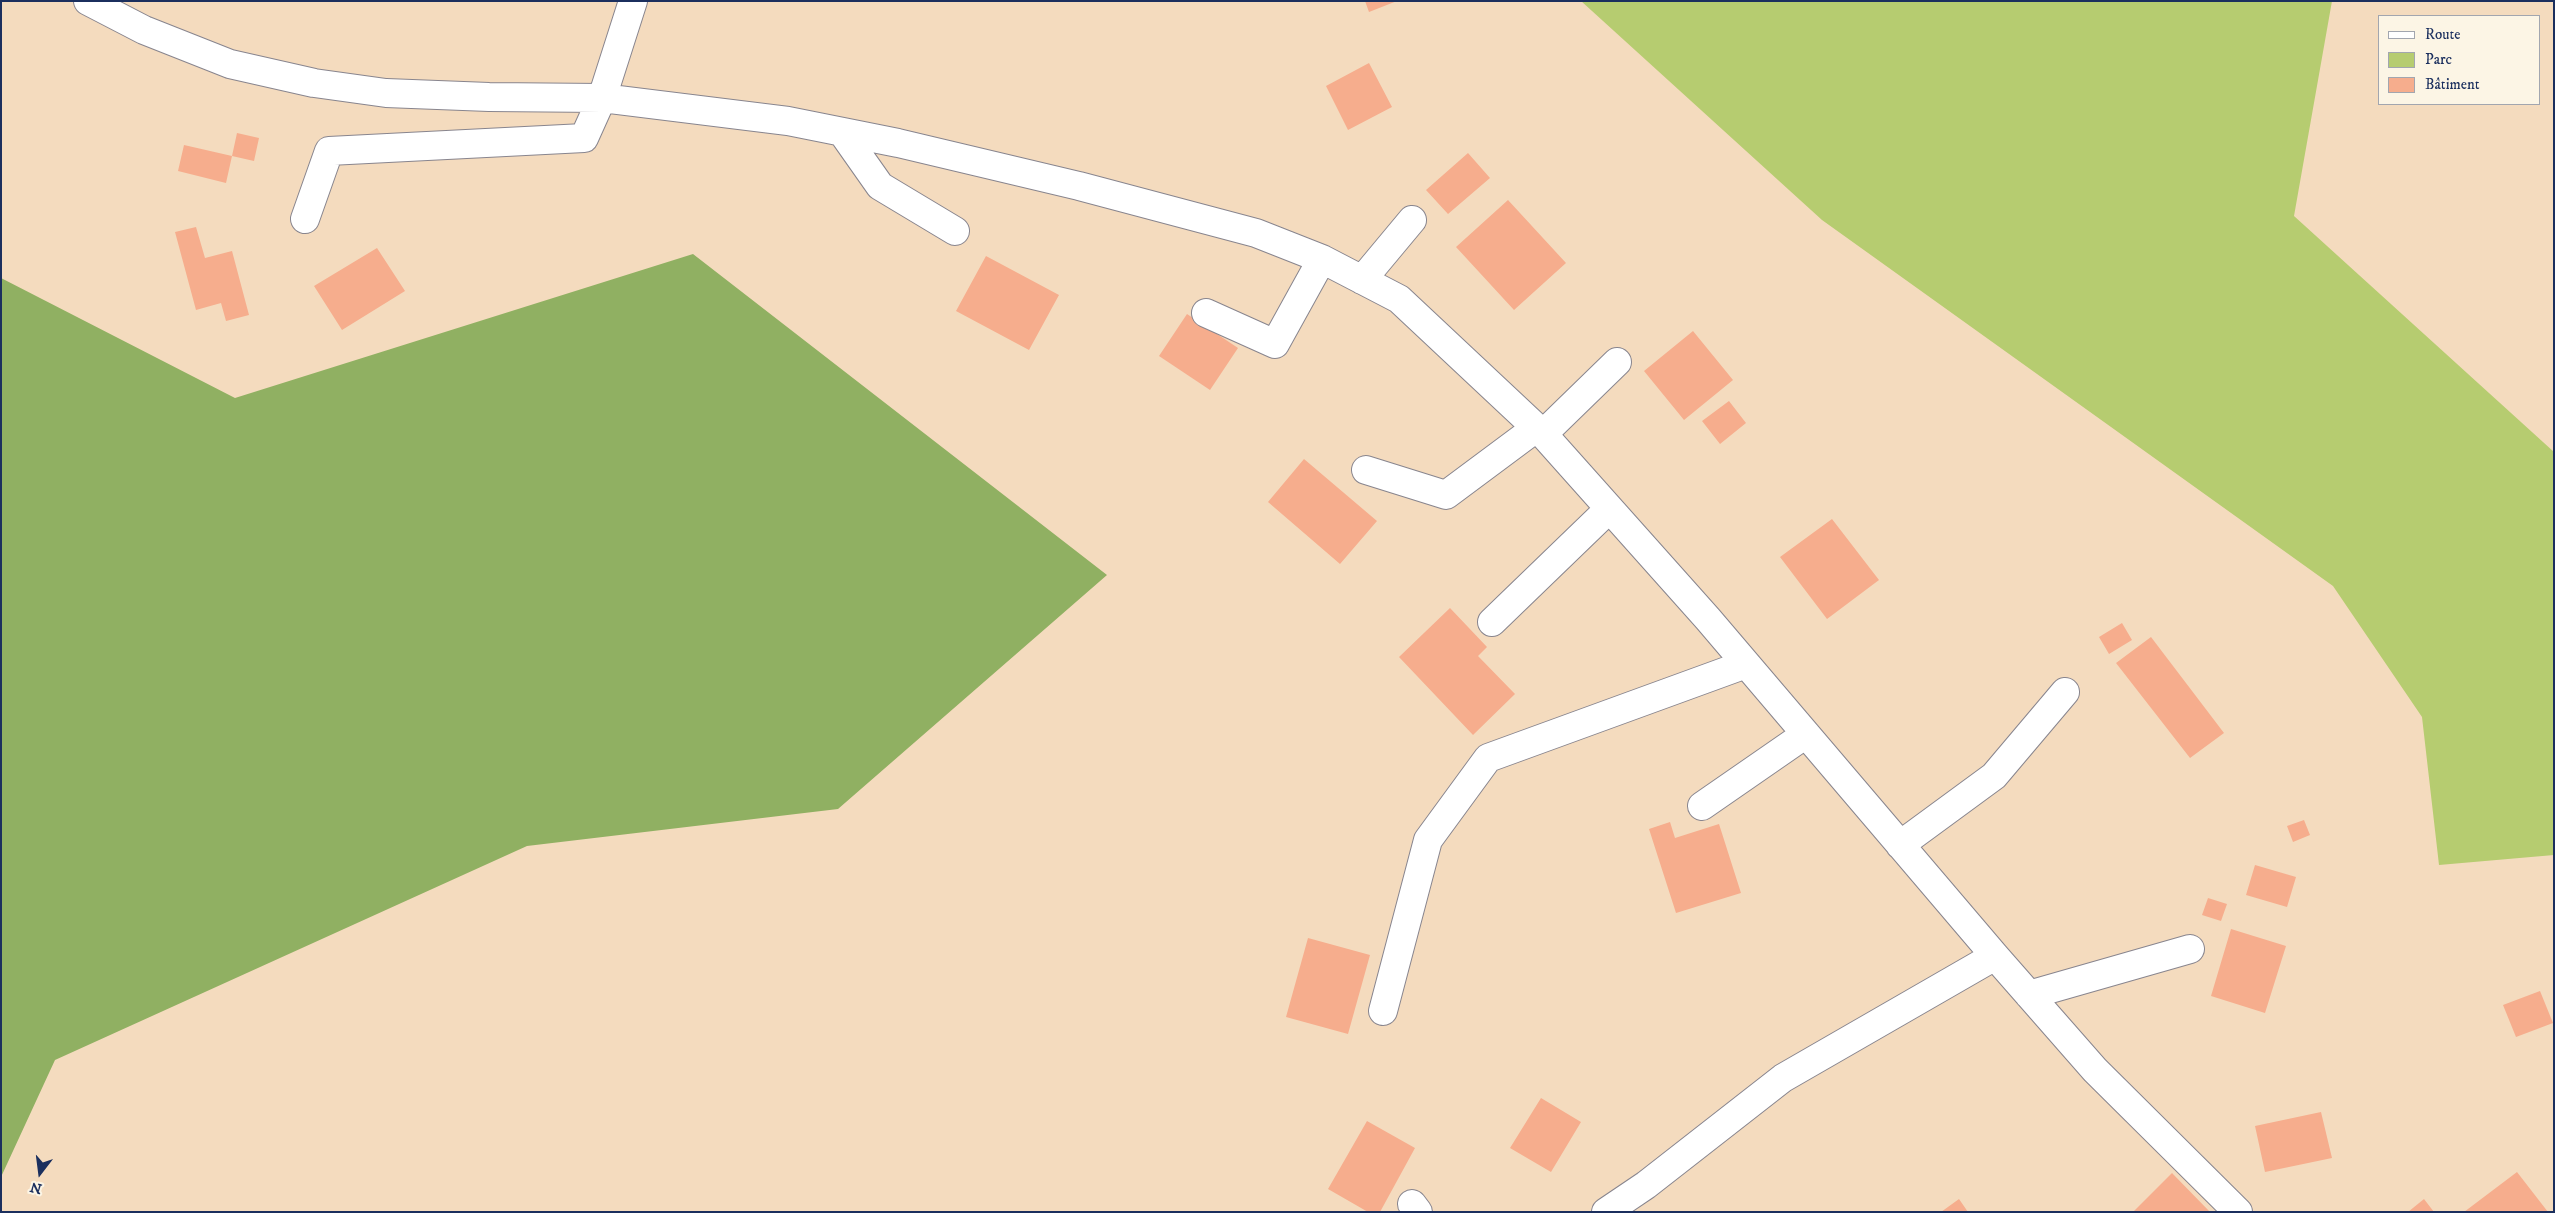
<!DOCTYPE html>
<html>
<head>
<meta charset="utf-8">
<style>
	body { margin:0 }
	#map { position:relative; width:2555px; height:1213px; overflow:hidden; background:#f4dbbe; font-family:"IM FELL DW Pica",serif }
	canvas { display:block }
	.frame { position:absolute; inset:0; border:2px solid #1b2f5e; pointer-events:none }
	.legend { position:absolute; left:2378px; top:15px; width:162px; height:90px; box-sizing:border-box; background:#fcf5e5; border:1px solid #a2a6af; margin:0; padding:6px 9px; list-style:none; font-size:15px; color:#1b2f5e }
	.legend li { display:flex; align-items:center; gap:10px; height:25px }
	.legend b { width:25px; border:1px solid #a2a6af }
	.north { position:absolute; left:15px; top:1148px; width:50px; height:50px; -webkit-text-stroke:4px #fcf5e5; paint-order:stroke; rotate:195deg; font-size:14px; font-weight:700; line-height:20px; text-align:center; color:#1b2f5e }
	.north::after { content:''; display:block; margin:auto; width:18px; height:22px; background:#1b2f5e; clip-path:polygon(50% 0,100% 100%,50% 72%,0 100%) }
</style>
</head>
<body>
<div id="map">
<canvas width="2555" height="1213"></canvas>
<div class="frame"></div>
<ul class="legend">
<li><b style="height:6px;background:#fff"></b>Route</li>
<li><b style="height:14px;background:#b6cc70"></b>Parc</li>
<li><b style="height:14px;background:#f6ad8d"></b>Bâtiment</li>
</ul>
<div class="north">N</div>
</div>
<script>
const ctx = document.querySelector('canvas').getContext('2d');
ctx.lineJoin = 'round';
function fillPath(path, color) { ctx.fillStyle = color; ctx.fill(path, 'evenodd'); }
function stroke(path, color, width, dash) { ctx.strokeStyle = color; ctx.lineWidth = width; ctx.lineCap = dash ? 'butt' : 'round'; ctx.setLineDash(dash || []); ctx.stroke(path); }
fillPath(new Path2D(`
	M1581 1H2332L2294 216 2554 452V855L2439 865 2422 717 2333 586 1822 220Z`), '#b6cc70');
fillPath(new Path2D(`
	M693 254 1107 575 838 809 527 846 55 1060 1 1177V278L235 398Z`), '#90b062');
fillPath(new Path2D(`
	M1365 1H1397L1369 12Z
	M1369 63 1392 107 1348 130 1326 86Z
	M237 133 259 138 254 161 232 156Z
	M184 145 232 156 226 183 178 171Z
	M1468 153 1490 178 1448 214 1426 190Z
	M1508 200 1566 263 1514 310 1456 247Z
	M196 227 205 258 232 251 249 315 226 321 221 303 196 310 175 232Z
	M377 248 405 291 342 330 314 286Z
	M986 256 1059 295 1029 350 956 311Z
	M1187 314 1238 348 1210 390 1159 356Z
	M1693 331 1733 380 1684 420 1644 371Z
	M1729 401 1746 423 1720 444 1702 421Z
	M1304 459 1377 521 1340 564 1268 502Z
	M1832 519 1879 580 1827 619 1780 557Z
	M1450 608 1487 647 1478 656 1515 694 1473 735 1399 657Z
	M2122 623 2132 640 2109 654 2099 637Z
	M2151 637 2224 733 2190 758 2116 663Z
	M2304 820 2310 835 2293 842 2287 826Z
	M1670 822 1675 838 1719 824 1741 893 1676 913 1649 829Z
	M2255 865 2296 877 2287 907 2246 895Z
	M2208 898 2227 904 2221 921 2202 915Z
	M2231 929 2286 946 2265 1013 2211 996Z
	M1308 938 1370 955 1348 1034 1286 1017Z
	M2540 991 2553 1023 2516 1037 2503 1005Z
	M1541 1098 1581 1122 1551 1172 1510 1148Z
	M2321 1112 2332 1158 2265 1172 2255 1126Z
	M1367 1121 1415 1148 1380 1212H1368L1328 1189Z
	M2517 1172 2548 1212H2464Z
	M2172 1173 2210 1212H2133Z
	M1959 1199 1968 1212H1941Z
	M2424 1199 2434 1212H2408Z`), '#f6ad8d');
const minor = new Path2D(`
	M88 1 144 30 230 64 314 83 386 93 489 97 602 98 788 121 898 143 1079 186 1256 233 1322 259 1399 299 1543 434 1708 619 1995 956 2095 1070 2238 1212
	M842 132 880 186 955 231
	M305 219 329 151 584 138 602 98 633 1
	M1362 280 1412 220
	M1206 313 1275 344 1322 259
	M1543 434 1617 362
	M1366 470 1446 495 1536 428
	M1492 622 1609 509
	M1702 806 1806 734
	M1900 845 1994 776 2065 692
	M2029 995 2190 949
	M1383 1011 1428 840 1488 758 1746 664
	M1412 1204 1418 1212
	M1606 1212 1646 1185 1783 1078 1995 956`);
stroke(minor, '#88858e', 30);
stroke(minor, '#fff', 28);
</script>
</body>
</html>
